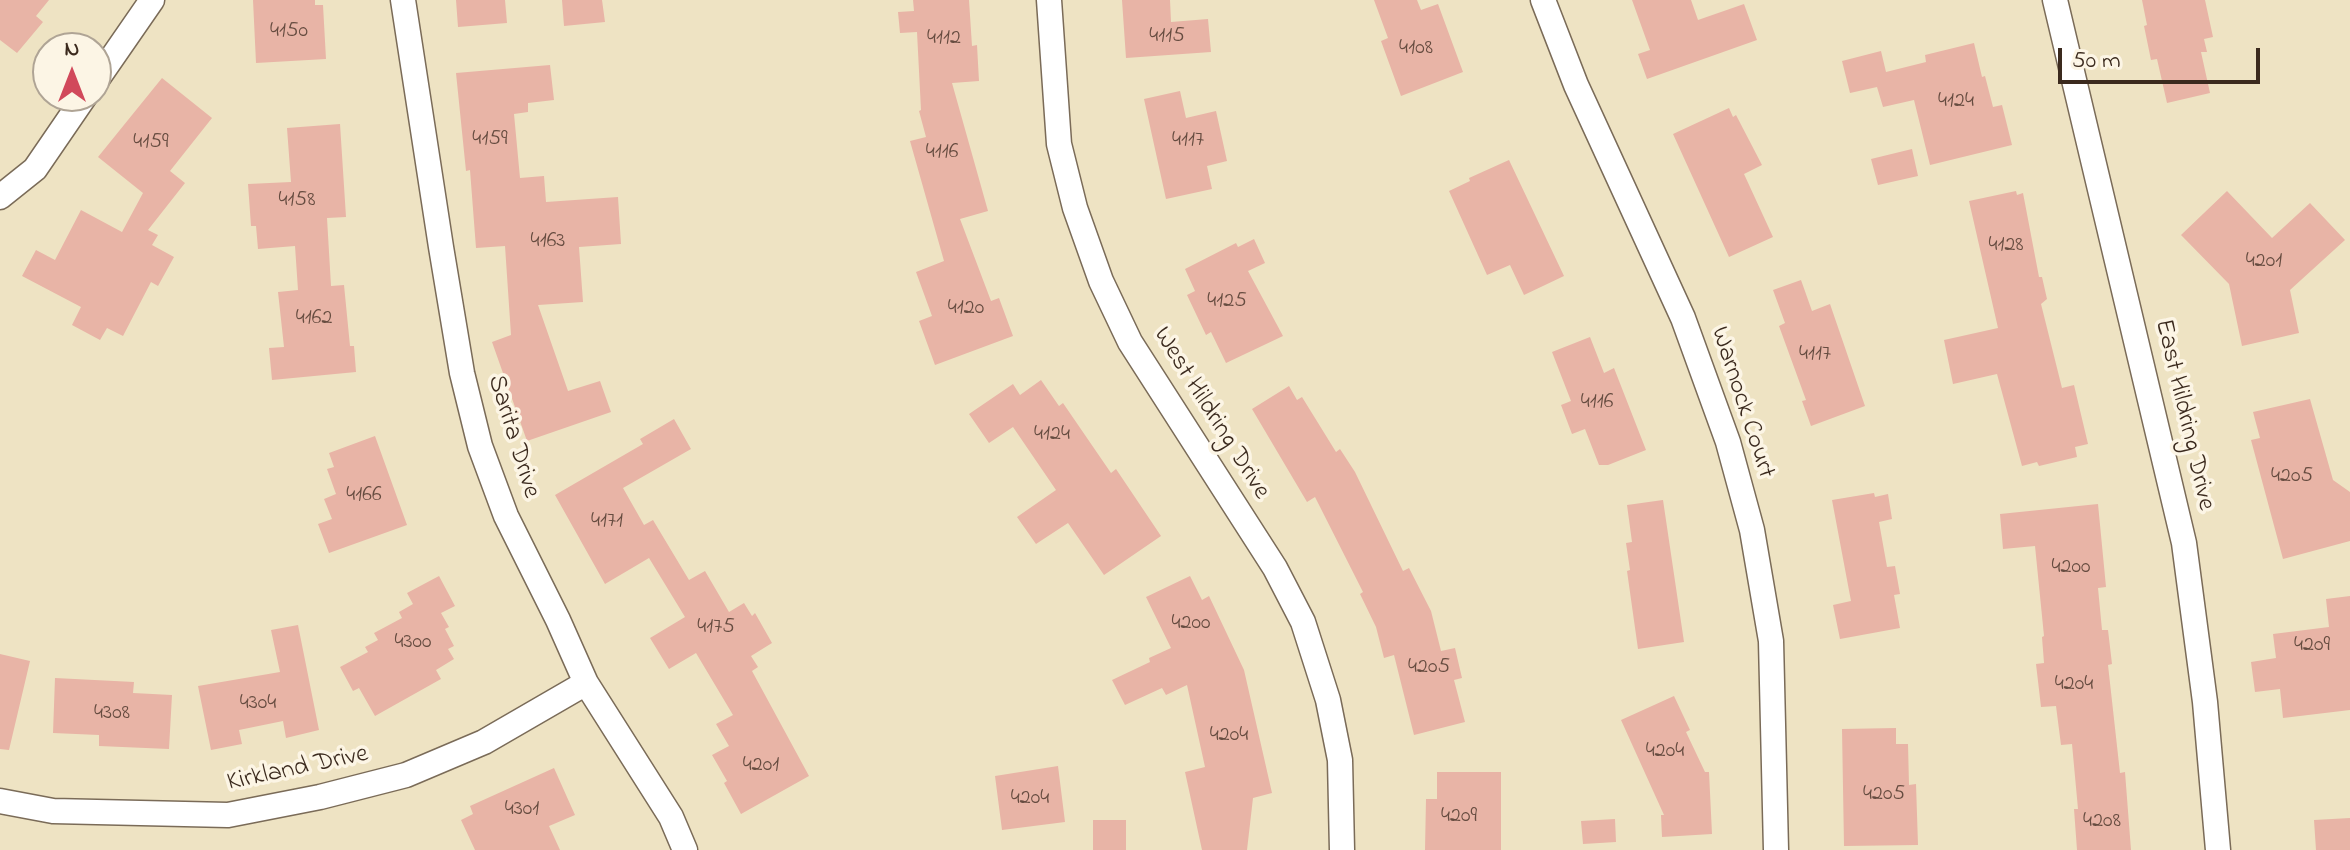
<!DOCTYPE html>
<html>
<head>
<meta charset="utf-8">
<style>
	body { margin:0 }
	#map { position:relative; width:2350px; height:850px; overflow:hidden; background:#eee3c3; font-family:"Indie Flower",sans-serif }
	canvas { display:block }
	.north { position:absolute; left:32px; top:32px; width:80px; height:80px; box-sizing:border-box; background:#fcf5e5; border:2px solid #afa495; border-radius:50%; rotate:0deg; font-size:22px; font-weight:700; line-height:32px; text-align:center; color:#3b2a1e }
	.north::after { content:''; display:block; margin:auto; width:28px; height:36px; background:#d1495b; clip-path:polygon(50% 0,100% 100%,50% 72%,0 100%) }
	.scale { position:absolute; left:2058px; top:48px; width:202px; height:36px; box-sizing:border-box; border:4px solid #3b2a1e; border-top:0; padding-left:10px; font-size:24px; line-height:28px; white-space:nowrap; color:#3b2a1e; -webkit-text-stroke:6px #fcf5e5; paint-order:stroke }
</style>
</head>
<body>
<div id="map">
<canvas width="2350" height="850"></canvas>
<div class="north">N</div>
<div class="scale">50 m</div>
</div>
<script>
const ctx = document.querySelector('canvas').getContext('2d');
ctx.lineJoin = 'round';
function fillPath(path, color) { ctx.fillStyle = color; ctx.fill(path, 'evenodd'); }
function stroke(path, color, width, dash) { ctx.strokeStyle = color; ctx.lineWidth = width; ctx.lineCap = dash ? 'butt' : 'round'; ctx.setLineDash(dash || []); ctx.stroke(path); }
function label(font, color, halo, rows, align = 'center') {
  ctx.font = font + ' "Indie Flower",sans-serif'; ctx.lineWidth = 7; ctx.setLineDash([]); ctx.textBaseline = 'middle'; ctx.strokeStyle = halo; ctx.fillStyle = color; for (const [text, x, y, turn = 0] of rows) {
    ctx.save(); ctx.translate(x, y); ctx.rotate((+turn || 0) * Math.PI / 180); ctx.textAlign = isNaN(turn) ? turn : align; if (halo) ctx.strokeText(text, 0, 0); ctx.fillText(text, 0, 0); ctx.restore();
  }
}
fillPath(new Path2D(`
	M0 0H49L36 16 43 22 17 53 0 40Z
	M253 0H315V5H323L326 59 256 63Z
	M456 0H505L507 23 458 27Z
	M562 0H602L605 22 564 26Z
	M913 0H969L972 46 977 45 979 81 952 83 988 211 960 219 991 301 999 298 1013 336 935 365 919 321 932 316 916 272 944 261 910 141 926 137 919 111 921 110 917 32 900 33 898 12 914 11Z
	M1122 0H1170L1171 22 1208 19 1211 52 1126 58Z
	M1374 0H1417L1421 10 1438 4 1463 72 1401 96 1381 41 1388 38Z
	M1632 0H1691L1698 20 1744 4 1757 40 1647 79 1638 54 1650 50Z
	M2142 0H2205L2213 37 2204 39 2207 52H2201L2210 93 2167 103 2157 59 2151 60 2144 26 2147 25Z
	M1974 43 1982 77 1985 76 1993 107 2002 105 2012 145 1930 165 1914 100 1883 107 1877 87 1850 93 1842 61 1881 51 1886 72 1926 62 1925 55Z
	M550 65 554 100 528 103V112L514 114 520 178 544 176 546 202 618 197 621 244 579 247 583 302 538 305 568 391 600 381 611 412 527 441 492 342 511 335 505 246 476 248 470 170 466 171 456 73Z
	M162 78 212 118 170 171 185 183 148 230 158 235 152 245 174 257 158 286 151 282 123 336 107 328 100 340 72 325 81 307 22 276 36 250 55 260 81 210 122 232 143 193 98 157Z
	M1180 91 1186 118 1216 111 1227 161 1207 166 1212 189 1166 199 1144 99Z
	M1729 108 1733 117 1736 115 1762 165 1744 174 1773 237 1729 257 1673 134Z
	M340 124 346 217 327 218 331 286 344 285 350 346H354L356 372 272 380 269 348 284 347 278 292 298 290 295 246 258 249 256 226H251L248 184 291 182 287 128Z
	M1912 149 1918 176 1878 185 1871 159Z
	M1509 160 1564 276 1524 295 1510 265 1487 275 1449 191 1470 181 1469 178Z
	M2016 191 2017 195 2023 193 2039 277H2042L2047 299 2041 304 2062 388 2074 385 2088 444 2075 447 2077 457 2039 466 2037 462 2022 466 1997 374 1953 384 1944 340 1998 328 1969 201Z
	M2227 191 2272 238 2310 203 2345 240 2290 290 2299 333 2242 346 2229 284 2181 235Z
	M1254 239 1265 263 1248 271 1283 336 1226 363 1211 332 1206 335 1187 295 1195 291 1185 269 1236 243 1238 247Z
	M1801 280 1812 311 1830 304 1865 406 1811 426 1802 401 1806 400 1779 326 1785 323 1773 290Z
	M1590 337 1604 373 1614 368 1646 450 1608 465H1599L1585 429 1572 434 1561 405 1571 401 1552 352Z
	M1041 380 1059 406 1063 403 1111 473 1116 469 1161 536 1104 575 1068 523 1036 544 1017 517 1056 490 1013 427 989 443 969 414 1013 384 1020 395Z
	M1289 386 1297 400 1302 397 1336 452 1340 449 1355 472 1403 571 1409 568 1431 611 1441 651 1455 648 1462 678 1454 680 1465 722 1414 735 1394 655 1384 658 1376 627 1360 594 1363 592 1315 497 1307 502 1252 409Z
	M2310 399 2333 480 2350 492V541L2283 559 2251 440 2260 438 2253 412Z
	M674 419 691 449 623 488 644 525 653 520 689 580 705 571 729 612 744 603 752 616 755 613 772 643 751 656 758 667 752 671 809 776 741 814 724 783 727 781 712 755 729 746 716 724 733 715 696 653 669 669 650 638 685 617 649 558 605 584 555 495 643 444 640 439Z
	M375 436 407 525 329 553 318 524 332 519 324 499 336 494 327 469 334 467 329 453Z
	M1874 493 1875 497 1888 494 1892 519 1879 522 1887 567 1895 566 1900 594 1894 595 1900 628 1840 639 1833 605 1851 601 1832 500Z
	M1663 500 1684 642 1638 649 1627 571 1630 570 1626 543 1632 542 1627 505Z
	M2098 504 2106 587 2098 588 2102 630H2108L2112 664 2108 665 2120 773 2125 772 2131 850H2077L2074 809H2078L2072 744 2061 745 2056 706 2041 707 2036 664 2044 663 2042 637 2044 636 2035 546 2003 549 2000 514Z
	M439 576 455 606 441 613 449 627 445 629 454 646 448 649 454 659 436 670 441 679 375 716 359 688 353 691 340 667 368 652 365 647 378 640 374 633 402 618 399 612 413 604 407 593Z
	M1190 576 1202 600 1209 596 1244 670 1272 793 1253 798 1247 850H1202L1185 772 1205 767 1187 685 1166 695 1162 688 1125 705 1112 680 1150 662 1149 658 1171 648 1146 597Z
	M2350 596V710L2283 718 2280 689 2255 692 2251 662 2276 658 2273 634 2329 627 2326 599Z
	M298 625 319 730 286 738 283 721 239 730 242 744 211 750 198 686 280 672 271 630Z
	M0 654 30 661 9 750 0 749Z
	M55 678 134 682 133 693 172 695 169 749 99 746V735L53 733Z
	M1674 696 1690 730 1686 732 1705 772H1709L1712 834 1662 837 1661 815H1664L1621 720Z
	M1896 728V744H1908L1909 785 1916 784 1918 845 1844 846 1842 729Z
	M1058 766 1065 822 1002 830 995 776Z
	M554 768 575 815 549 826 560 850H475L461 820 473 814 470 806Z
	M1437 772H1501V850H1425L1426 799H1437Z
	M2350 818V850H2316L2314 820Z
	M1615 819 1616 842 1583 844 1581 821Z
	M1093 820H1126V850H1093Z`), '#e8b4a6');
const minor = new Path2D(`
	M403 0 441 247 462 373 480 446 506 516 558 620 586 683 671 817 685 850
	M1049 0 1059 144 1075 208 1101 281 1130 342 1275 568 1303 622 1328 700 1340 760 1342 850
	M1543 0 1576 85 1683 318 1728 442 1752 530 1771 641 1776 850
	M2055 0 2184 543 2205 702 2218 850
	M96 81 152 0
	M0 197 35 169 85 96
	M0 801 53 811 228 815 320 797 406 775 484 742 586 683`);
stroke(minor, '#7a6b58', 27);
stroke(minor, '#fff', 24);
label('22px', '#664c40', null, [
	["4150",289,32],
	["4115",1167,37],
	["4112",944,39],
	["4108",1416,49],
	["4124",1956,102],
	["4159",490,140],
	["4117",1188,141],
	["4159",151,143],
	["4116",942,153],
	["4158",297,201],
	["4163",548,242],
	["4128",2006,246],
	["4201",2264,262],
	["4125",1227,302],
	["4120",966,309],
	["4162",314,319],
	["4117",1815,355],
	["4116",1597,403],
	["4124",1052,435],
	["4205",2292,477],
	["4166",364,496],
	["4171",607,522],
	["4200",2071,568],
	["4200",1191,624],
	["4175",716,628],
	["4300",413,643],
	["4209",2312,646],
	["4205",1429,668],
	["4204",2074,685],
	["4304",258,704],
	["4308",112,714],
	["4204",1229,736],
	["4204",1665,752],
	["4201",761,766],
	["4205",1884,795],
	["4204",1030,799],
	["4301",522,810],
	["4209",1459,817],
	["4208",2102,822]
]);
label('26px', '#3b2a1e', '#fcf5e5', [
	["Warnock Court",1741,403,72],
	["West Hildring Drive",1210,414,58],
	["East Hildring Drive",2183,415,77],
	["Sarita Drive",512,437,73],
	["Kirkland Drive",298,770,-12]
]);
</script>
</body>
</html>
